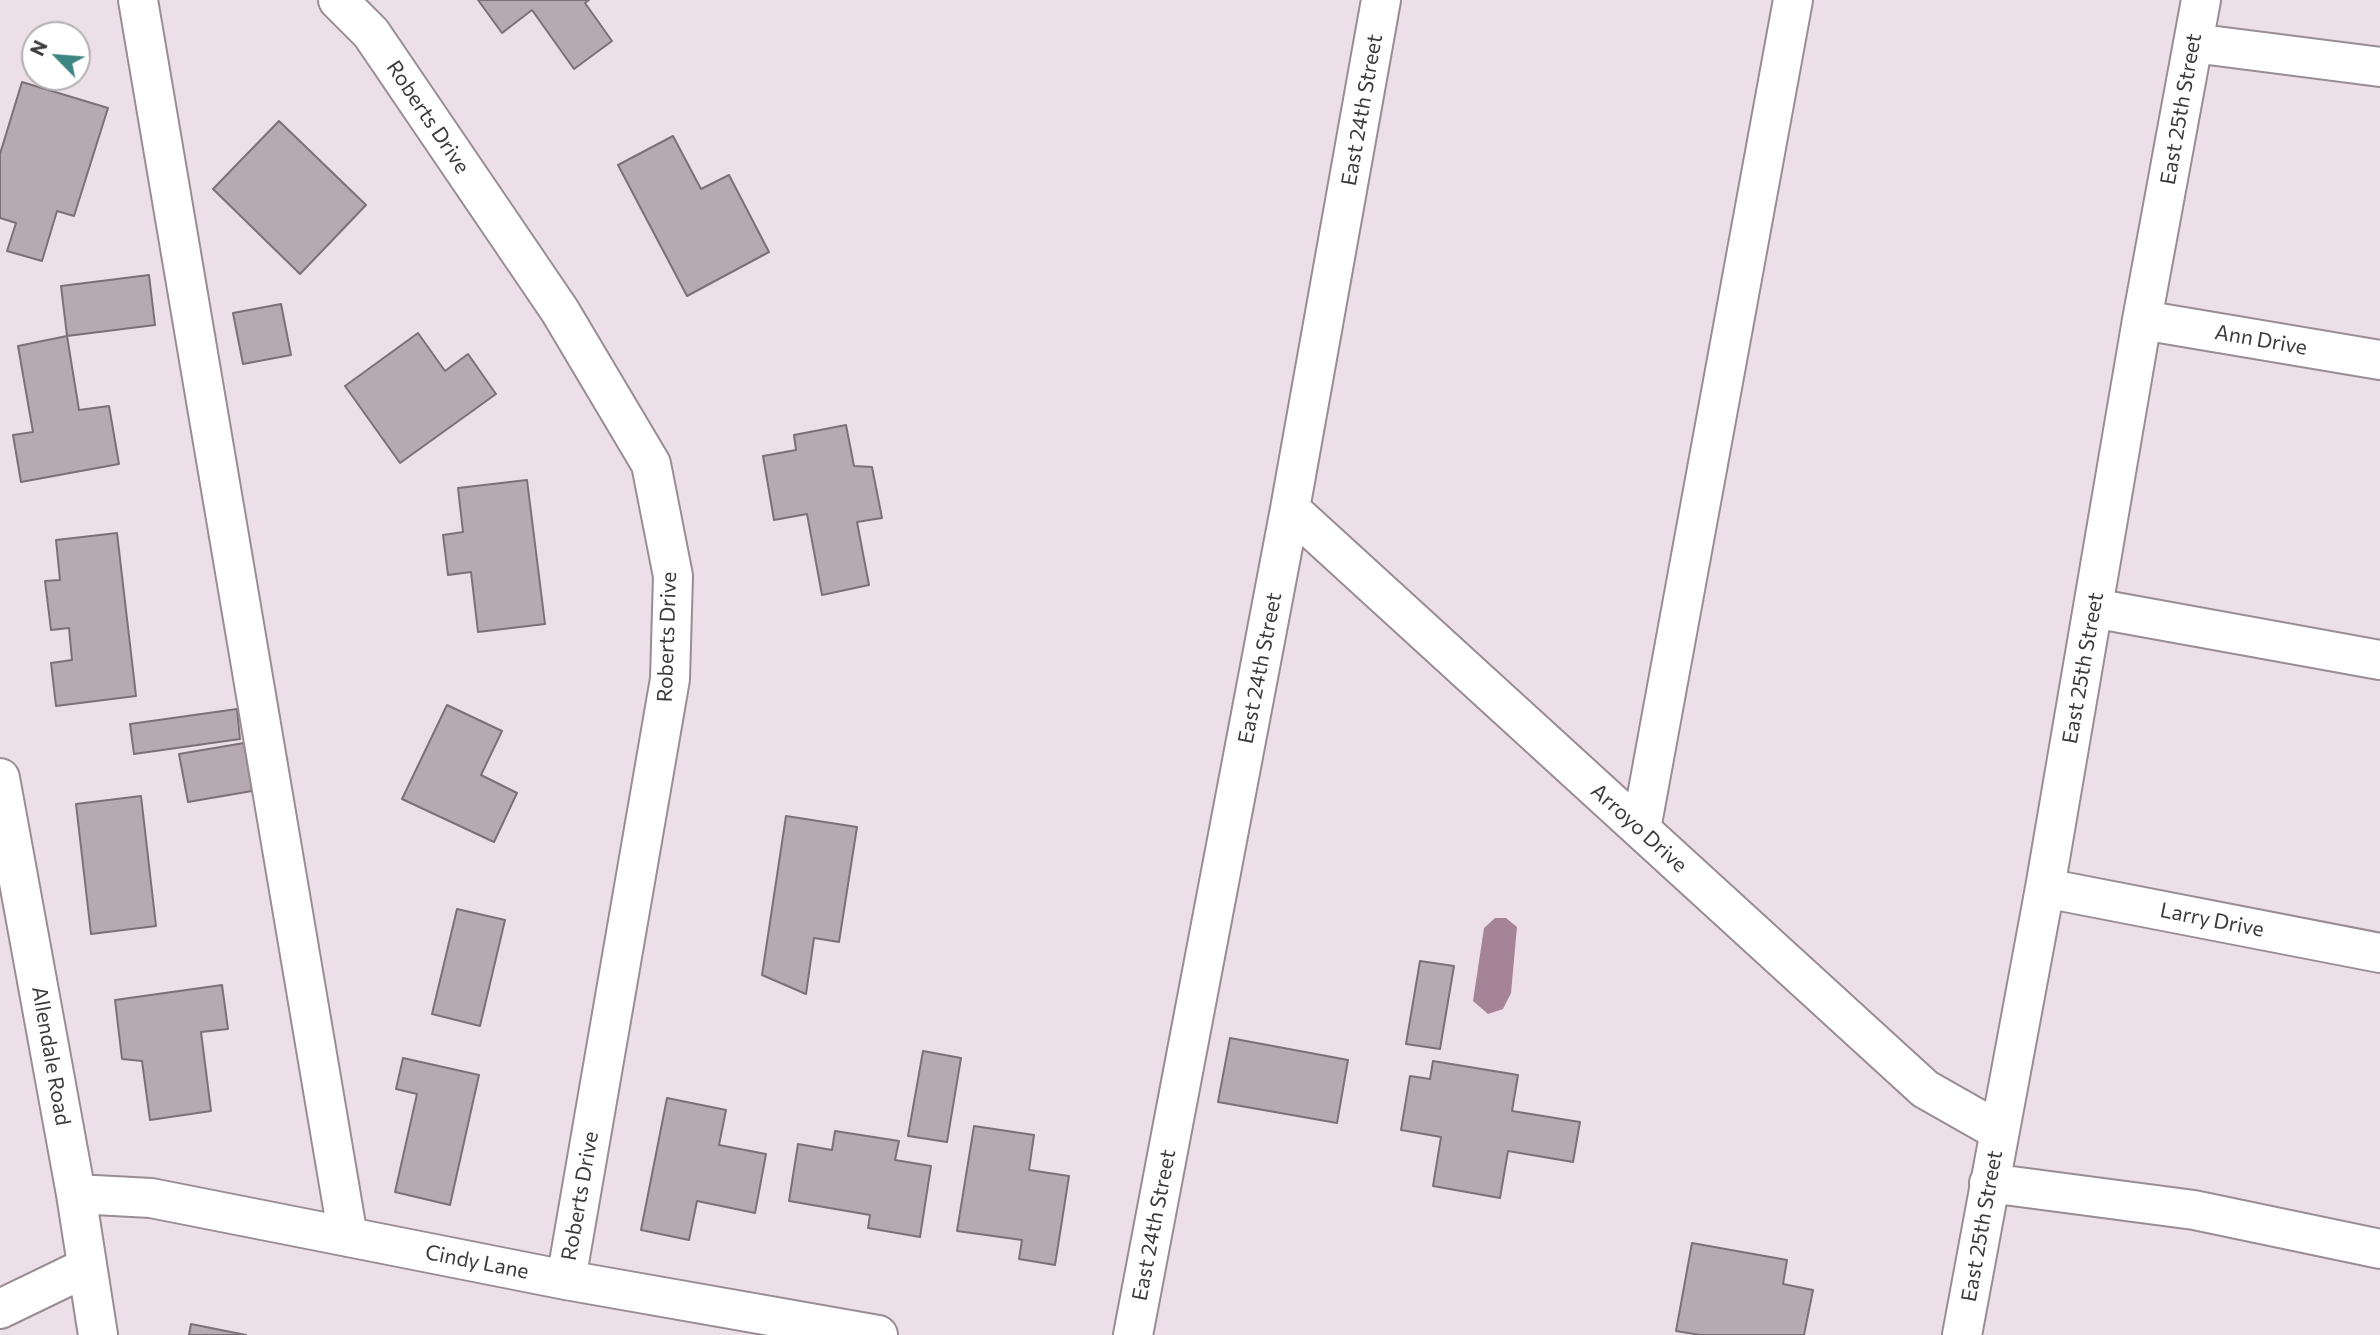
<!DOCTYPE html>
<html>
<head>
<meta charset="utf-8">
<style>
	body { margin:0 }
	#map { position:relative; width:2380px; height:1335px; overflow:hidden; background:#eddfe7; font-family:Commissioner,sans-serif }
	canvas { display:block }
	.north { position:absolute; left:21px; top:21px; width:70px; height:70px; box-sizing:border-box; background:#fff; border:2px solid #b2b0b1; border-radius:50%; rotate:295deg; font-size:19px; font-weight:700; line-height:28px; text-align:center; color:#3e393c }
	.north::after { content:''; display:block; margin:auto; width:24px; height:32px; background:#3d8582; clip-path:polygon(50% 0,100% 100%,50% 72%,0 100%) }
</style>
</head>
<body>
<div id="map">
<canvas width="2380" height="1335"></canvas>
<div class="north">N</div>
</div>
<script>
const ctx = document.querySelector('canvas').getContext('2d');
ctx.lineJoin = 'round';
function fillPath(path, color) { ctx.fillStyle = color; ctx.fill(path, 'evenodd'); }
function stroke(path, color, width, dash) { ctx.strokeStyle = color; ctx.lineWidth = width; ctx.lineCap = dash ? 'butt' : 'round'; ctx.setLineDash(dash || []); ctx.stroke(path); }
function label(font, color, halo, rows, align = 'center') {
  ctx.font = font + ' Commissioner,sans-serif'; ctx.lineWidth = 6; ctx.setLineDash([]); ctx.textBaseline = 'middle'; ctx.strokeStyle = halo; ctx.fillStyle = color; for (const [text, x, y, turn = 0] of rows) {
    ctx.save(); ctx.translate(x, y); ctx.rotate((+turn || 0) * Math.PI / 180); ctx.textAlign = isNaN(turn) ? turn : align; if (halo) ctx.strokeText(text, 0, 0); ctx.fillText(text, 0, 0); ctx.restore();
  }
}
fillPath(new Path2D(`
	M1495 918H1506L1517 927 1511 993 1503 1009 1488 1014 1473 1001 1484 928Z`), '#a58498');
const building = new Path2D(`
	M478 0H589L585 3 612 41 574 69 532 10 502 33Z
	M22 82 108 108 74 216 57 211 42 261 7 251 16 223 0 218V154Z
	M279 121 366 205 300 274 213 189Z
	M673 136 701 189 729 175 769 252 687 296 618 165Z
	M149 275 155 325 67 336 61 286Z
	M281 304 291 355 243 364 233 313Z
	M418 333 445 371 468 354 496 394 400 463 345 386Z
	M67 336 79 410 109 406 119 464 21 482 13 435 33 432 18 346Z
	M846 425 854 466 872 467 882 518 857 522 869 585 822 595 807 514 774 520 763 456 796 450 794 435Z
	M527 480 545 624 478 632 471 572 448 575 443 535 463 532 458 488Z
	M117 533 136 696 56 706 51 663 72 660 69 628 51 630 45 581 60 580 56 540Z
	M447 705 502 731 481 775 517 793 494 842 402 799Z
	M237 709 240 739 134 754 130 724Z
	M244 743 252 791 188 802 179 754Z
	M141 796 156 926 91 934 76 804Z
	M786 816 857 827 839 942 814 938 806 994 762 975Z
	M457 909 505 920 480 1026 432 1014Z
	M1420 961 1454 966 1440 1049 1406 1044Z
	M222 985 228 1029 201 1032 211 1111 150 1120 142 1061 122 1059 115 1000Z
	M1230 1038 1348 1060 1337 1123 1218 1102Z
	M923 1051 961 1058 947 1142 908 1136Z
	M403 1058 479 1075 450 1205 395 1192 417 1094 396 1089Z
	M1433 1061 1518 1075 1512 1111 1580 1122 1573 1162 1508 1151 1500 1198 1433 1186 1441 1137 1401 1130 1410 1076 1430 1079Z
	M667 1098 726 1110 719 1145 766 1154 755 1213 697 1201 689 1240 641 1230Z
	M974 1126 1034 1135 1029 1170 1069 1176 1055 1265 1019 1259 1022 1240 957 1231Z
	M835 1131 899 1141 895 1160 931 1166 920 1237 868 1228 870 1215 789 1201 798 1144 832 1150Z
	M1692 1243 1787 1260 1783 1284 1813 1290 1804 1335H1700L1676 1331Z
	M191 1324 246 1335H189Z`);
fillPath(building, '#b6a9b0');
stroke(building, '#7c7077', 2);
const minor = new Path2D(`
	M138 0 348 1237
	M338 0 371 33 560 311 651 464 673 576 670 679 566 1280
	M2193 43 2380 67
	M2142 320 2380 360
	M1290 509 1925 1089 1999 1131
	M2093 608 2380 660
	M0 778 76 1194 98 1335
	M1641 829 1793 0
	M2045 888 2380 953
	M1989 1183 2194 1210 2380 1249
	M76 1194 151 1198 566 1280 878 1335
	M0 1309 87 1267
	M1133 1335 1290 509 1381 0
	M1962 1335 2045 888 2142 320 2201 0`);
stroke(minor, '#998c94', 42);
stroke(minor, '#fff', 38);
label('21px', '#3e393c', '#fff', [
	["East 25th Street",2181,109,-80],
	["East 24th Street",1362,110,-80],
	["Roberts Drive",428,117,56],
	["Ann Drive",2261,340,10],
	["Roberts Drive",667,637,-88],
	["East 24th Street",1260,668,-79],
	["East 25th Street",2083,668,-80],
	["Arroyo Drive",1639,828,42],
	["Larry Drive",2212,920,11],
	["Allendale Road",51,1056,80],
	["Roberts Drive",580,1196,-80],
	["East 24th Street",1154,1225,-79],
	["East 25th Street",1982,1226,-80],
	["Cindy Lane",477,1262,11]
]);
</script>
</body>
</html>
